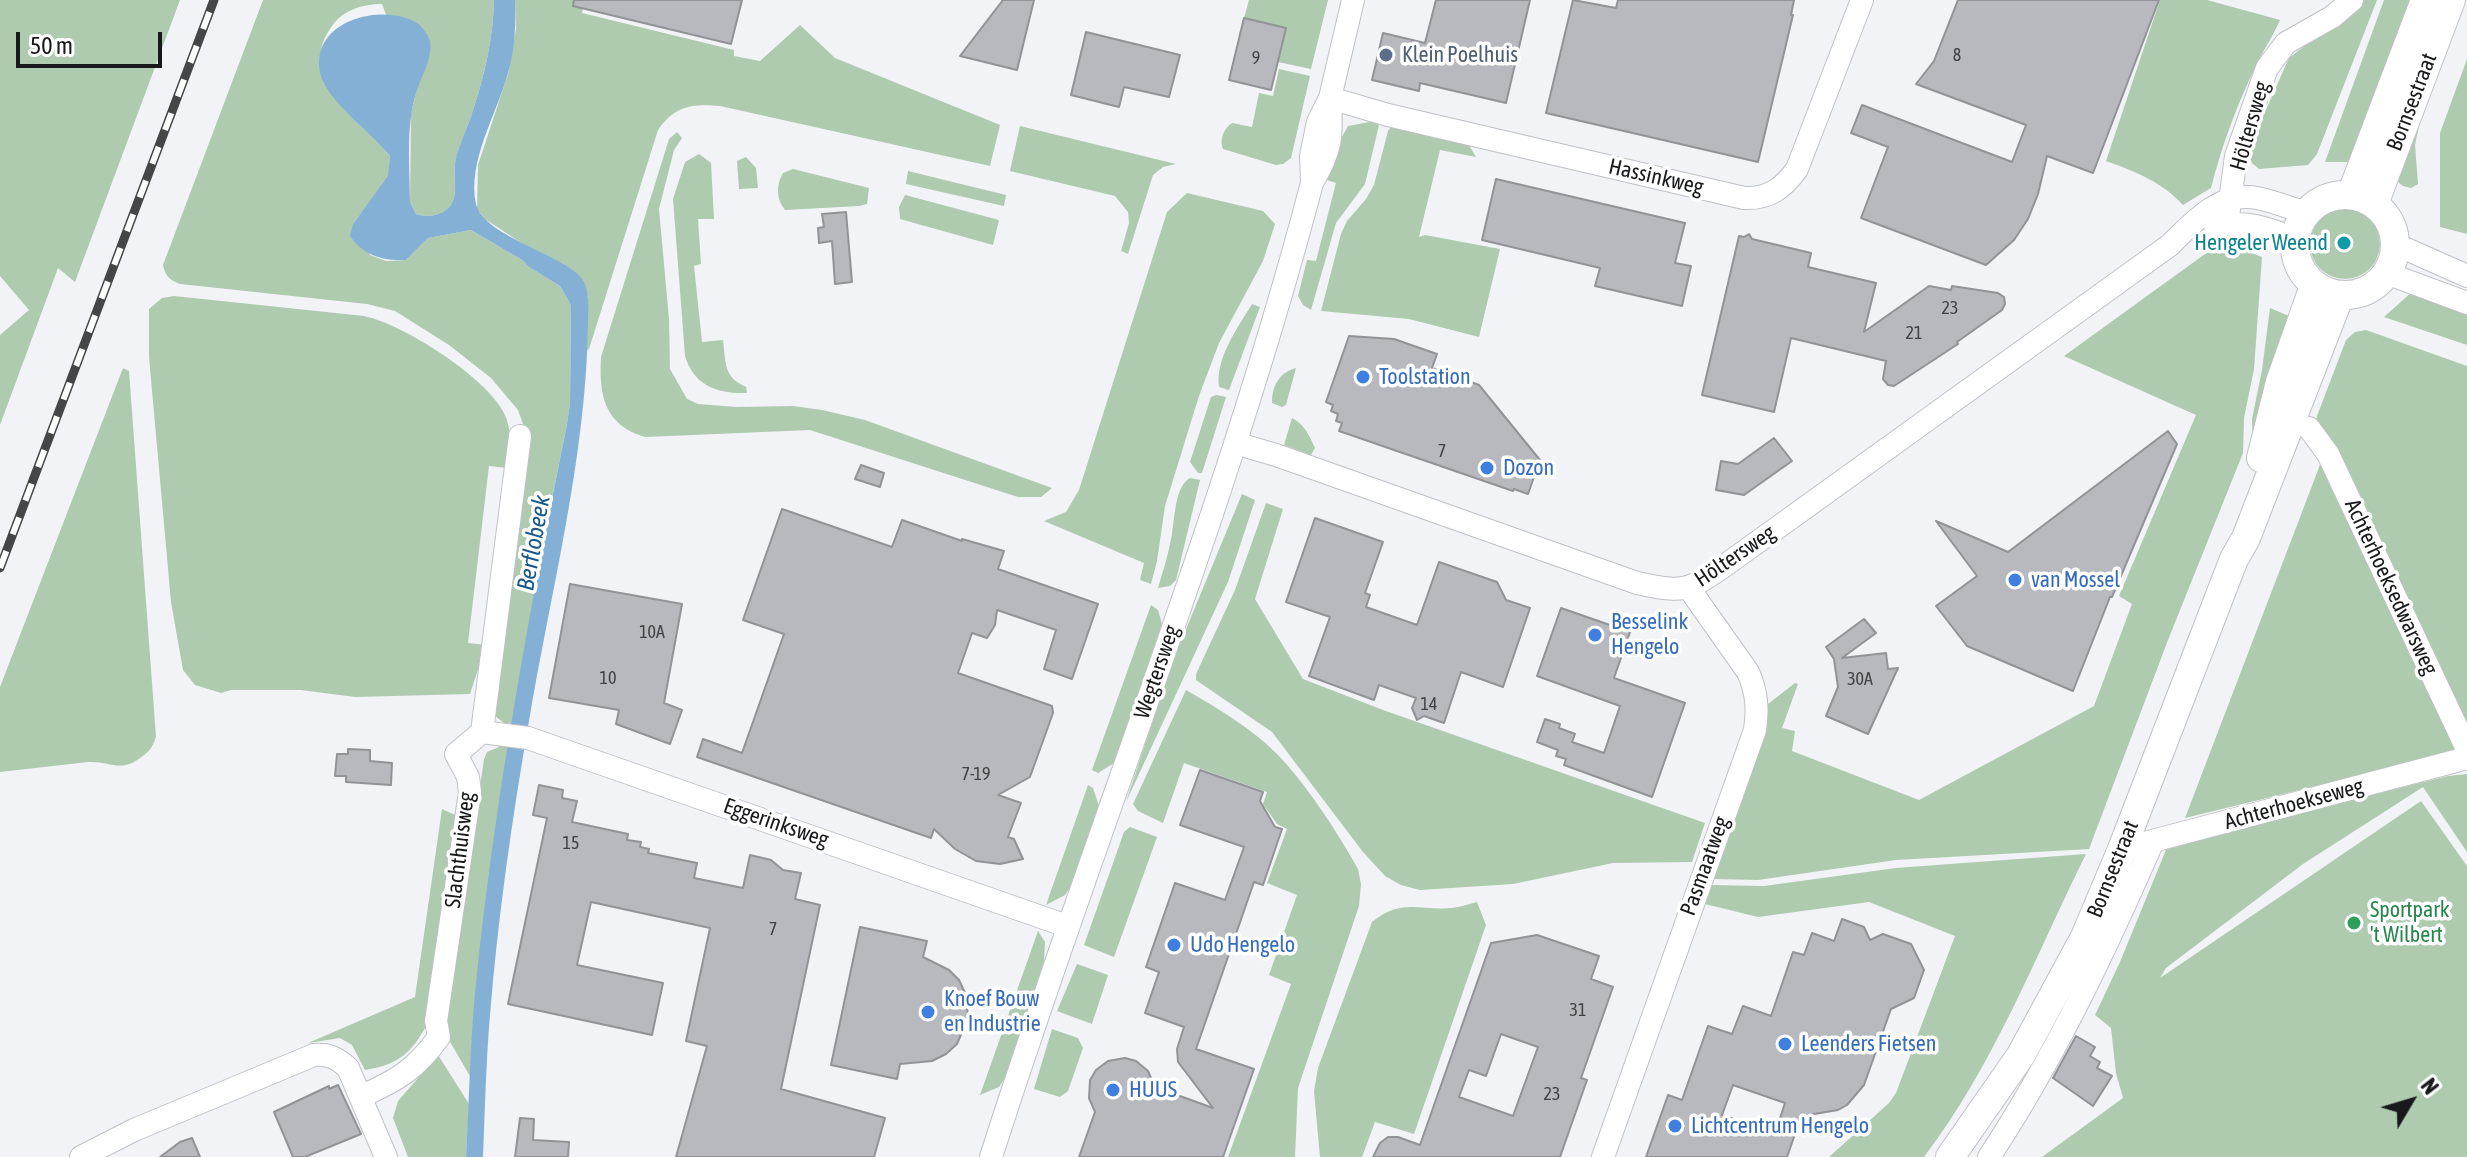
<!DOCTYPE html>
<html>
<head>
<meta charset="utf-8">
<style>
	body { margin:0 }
	#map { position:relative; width:2467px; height:1157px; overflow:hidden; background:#f1f3f7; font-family:"Asap Condensed",sans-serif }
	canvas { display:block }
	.north { position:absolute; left:2371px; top:1061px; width:80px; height:80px; -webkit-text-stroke:6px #fff; paint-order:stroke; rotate:52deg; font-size:22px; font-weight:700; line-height:32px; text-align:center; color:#18191b }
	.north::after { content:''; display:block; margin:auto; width:28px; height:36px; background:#18191b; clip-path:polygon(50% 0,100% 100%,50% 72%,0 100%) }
	.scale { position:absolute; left:16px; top:32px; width:146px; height:36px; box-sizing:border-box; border:4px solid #18191b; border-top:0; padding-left:10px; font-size:24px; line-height:28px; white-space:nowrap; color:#18191b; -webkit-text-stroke:6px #fff; paint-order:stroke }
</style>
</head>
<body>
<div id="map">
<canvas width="2467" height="1157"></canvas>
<div class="north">N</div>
<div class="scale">50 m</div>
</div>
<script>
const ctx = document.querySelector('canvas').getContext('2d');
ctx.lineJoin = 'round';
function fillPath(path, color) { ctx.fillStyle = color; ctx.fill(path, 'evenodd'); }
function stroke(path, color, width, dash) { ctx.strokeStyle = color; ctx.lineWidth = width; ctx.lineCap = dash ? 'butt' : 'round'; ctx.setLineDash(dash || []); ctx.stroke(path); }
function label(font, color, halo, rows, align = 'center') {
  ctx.font = font + ' "Asap Condensed",sans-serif'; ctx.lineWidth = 7; ctx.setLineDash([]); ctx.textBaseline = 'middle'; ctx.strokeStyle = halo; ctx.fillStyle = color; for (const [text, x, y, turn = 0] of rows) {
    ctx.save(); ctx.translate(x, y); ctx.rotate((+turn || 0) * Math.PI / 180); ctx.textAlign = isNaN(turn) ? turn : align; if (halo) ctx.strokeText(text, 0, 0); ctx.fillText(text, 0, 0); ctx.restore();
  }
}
fillPath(new Path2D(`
	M0 0H180L75 282 58 268 0 425V335L29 310 0 276Z
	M263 0H494C493 38 485 74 473 110 468 127 458 146 455 164 453 177 459 195 450 206 441 216 428 218 416 214L410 202 411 114 416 92 382 4C363 4 343 10 332 26 293 79 361 121 390 156L389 176 353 224 370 255 386 261 406 260 428 238 471 230 522 260 529 267 560 286 571 305 570 403 567 424 541 553 513 724 504 723 495 716 524 427 518 410 491 378 449 345 395 311 367 304 180 284C170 280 165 276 163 265Z
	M515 0H585L582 13 734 50V56L760 61 800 25 835 58 1000 125 990 166 720 106C692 104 676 105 658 130L589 349 587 350 588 296 542 253 526 246 485 219 477 209 478 165 508 74 516 29Z
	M1249 0H1328L1311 69 1278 62 1244 18Z
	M2160 0H2207L2280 20C2273 36 2264 49 2257 64 2237 104 2222 145 2211 188L2183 205C2161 181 2136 172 2106 161Z
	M2364 0H2377L2317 154 2308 165 2259 169 2252 163 2248 150 2289 58Z
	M2384 0H2413L2357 162H2325Z
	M2467 59V234L2440 227V133Z
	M1279 69 1310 76 1291 158 1283 164 1276 165 1223 149C1219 140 1224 128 1232 123L1252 127 1259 93 1273 96Z
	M1375 121 1379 125 1365 184 1336 223 1311 310 1303 305 1298 296 1307 260 1316 261 1336 183 1327 180 1333 153 1348 126Z
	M1393 124 1469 145 1476 157 1440 150 1419 237 1425 235 1500 249 1479 337 1409 319 1321 311 1341 234 1347 221 1366 199 1374 185 1388 131Z
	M1020 126 1176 164 1163 167 1153 175 1128 254 1121 251 1129 223 1128 212 1115 196 1010 171Z
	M2419 126 2415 145 2418 184 2411 188 2403 186 2391 176 2408 130Z
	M677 132 682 138 674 150 659 209 669 319 670 369 687 399 698 404 737 407 793 406 822 410 865 420 1052 488 1041 497H1018L810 430 645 437C604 425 599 395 601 357L669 139Z
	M699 154 711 163 714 219H698L701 264 694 266 702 342 723 340C726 363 723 377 746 387L747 393C718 394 694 386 685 356L673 199 685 162Z
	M746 157 756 168 758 188 739 189 737 161Z
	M793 169 869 188 867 204 859 206 785 210C776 199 776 185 783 173Z
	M908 171 1006 195 1004 206 906 184Z
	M1187 193 1263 211 1275 224 1263 261 1219 343 1199 396 1165 506 1157 561 1151 584 1140 580 1144 563 1044 521 1066 512 1079 490 1167 212Z
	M905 195 999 220 993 245 900 219 899 207Z
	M2310 244a35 35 0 1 1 70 0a35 35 0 1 1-70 0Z
	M2236 247 2262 257 2254 369 2244 418 2243 453 2168 640 2089 849 1896 860 1758 880 1712 879 1768 704 1795 683 1798 684 1782 728 1795 731 1792 751 1919 800 2094 706 2132 604 2119 596 2196 415 2064 356 2205 254 2214 250Z
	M2413 291 2467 310V345L2384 317Z
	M174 296 364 316C403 324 486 377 504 413 513 431 509 449 507 468L489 466 468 643 486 645 470 694 355 697 301 690H231L221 693 195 685 183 670 171 602 149 357V309L162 298Z
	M1252 304 1260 307 1229 390 1219 387C1215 359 1238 327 1252 304Z
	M2270 308 2296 319 2253 460 2252 419 2262 370Z
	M2366 330 2467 366V726L2314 436 2317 416 2346 340 2355 332Z
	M123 368 129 371 156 737C152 748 150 751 140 758 120 773 111 761 88 762L0 772V687Z
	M1296 368 1286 405 1282 407 1272 403C1272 387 1278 373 1296 368Z
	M1216 395 1226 397 1202 473H1198L1190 462 1211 397Z
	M1292 418C1305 425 1309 435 1315 448L1311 455 1284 445Z
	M2322 459 2459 751 2185 818 2315 478Z
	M1190 478 1200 480 1176 580 1170 586 1158 588C1162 574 1167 559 1170 544 1175 527 1173 487 1190 478Z
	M1242 494 1255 500 1228 582 1126 802 1172 663Z
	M1266 503 1283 509 1255 599 1303 679 1383 710 1705 823 1692 862 1613 863 1513 884 1420 890 1401 885 1385 876 1363 852 1272 732 1196 680V674L1235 590Z
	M1151 605 1158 610 1162 624 1114 763 1098 773 1092 770Z
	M1186 690C1217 708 1250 727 1276 753 1305 782 1338 833 1358 869L1361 884 1359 906 1298 1088 1295 1157H1228L1291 984 1269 975 1297 895 1267 883 1287 829 1277 824 1263 804 1267 792 1184 763 1163 823 1138 811 1133 804Z
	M499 743 509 745C491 856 476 966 471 1078L449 1040 446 1022 484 759 487 752 499 747Z
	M2467 774V852L2423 787 2303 864 2166 968 2160 978 2421 801 2467 866V1157H2042L2123 1098 2116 1073 2111 1028 2095 1015 2120 962 2168 845 2448 776Z
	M1088 785 1093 788 1099 806 1071 886 1065 895 1046 905Z
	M442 809 455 815 456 825 429 1021C412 1052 401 1064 365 1070L352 1045 340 1038 308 1043 415 997Z
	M1130 827 1157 837 1114 957 1084 945 1124 832Z
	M2086 854C2035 957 1994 1065 1924 1157H1829L1889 1103 1896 1093 1955 936 1869 902 1758 917 1705 904 1710 885 1764 886 1896 868Z
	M1477 902 1486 925 1414 1134 1375 1122 1362 1157H1320L1314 1091 1318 1068 1372 922C1402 898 1419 911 1452 908 1460 907 1469 904 1477 902Z
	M1038 931 1045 942 1044 962 1005 1078 999 1087 980 1095Z
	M1077 964 1108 975 1092 1024 1057 1011Z
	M1052 1029 1078 1038 1083 1048 1068 1091 1060 1097 1034 1089Z
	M438 1055 469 1104 466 1157H408L393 1118 398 1101Z`), '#aecaaf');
fillPath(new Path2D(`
	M494 0H515C516 25 515 49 508 73 497 114 467 161 476 204 484 238 571 256 584 282 590 295 588 311 588 325 586 458 551 590 529 721 512 819 498 917 490 1015 486 1062 485 1110 483 1157H466C469 1103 470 1048 475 993 494 802 529 612 567 424L570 403 571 305 560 286 529 267 522 260 471 230 428 238 406 260C383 261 364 256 350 236L353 224 388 176 390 156C373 135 331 103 322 79 303 21 385 0 420 25 423 29 429 36 430 41 433 55 423 74 418 87 405 123 410 164 410 202L416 214C428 218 441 216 450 206 459 195 453 177 455 163 458 146 468 127 473 110 485 74 493 38 494 0Z`), '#85b0d6');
const building = new Path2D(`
	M574 0H742L731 44 573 6Z
	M1003 0H1034L1017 70 960 56Z
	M1436 0H1530L1506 103 1420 83 1419 91 1372 80 1383 33 1425 43Z
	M1573 0 1616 8 1618 0H1794L1791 15H1793L1758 162 1546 113Z
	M1958 0H2159L2093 173 2047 156 2038 194 2028 219 2014 240 1986 265 1861 218 1888 147 1851 133 1862 105 2012 162 2026 125 1916 84 1934 61Z
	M1244 18 1286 28 1271 90 1229 80Z
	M1086 32 1180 55 1169 97 1124 87 1119 107 1071 95Z
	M1496 179 1685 223 1675 263 1691 266 1682 306 1595 286 1600 268 1482 240Z
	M846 212 852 282 835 284 832 241 819 243 818 228 824 227 822 214Z
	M1749 234 1752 239 1811 253 1808 267 1876 283 1864 332 1929 286 1951 290 1952 286 1998 293 2004 297 2005 304 2002 310 1957 342 1958 344 1894 386 1888 385 1883 379 1886 361 1791 338 1774 412 1702 395 1739 236 1744 237Z
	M1349 336 1394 339 1437 354 1432 368 1479 385 1540 460 1528 494 1514 489 1513 491 1339 431 1342 423 1336 421 1338 414 1331 411 1333 405 1326 402Z
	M2168 431 2177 444 2112 597H2110L2073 691 1967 646 1936 606 1977 576 1936 521 2008 552Z
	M1774 438 1792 461 1744 495 1716 490 1721 461 1738 464Z
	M861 465 884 473 880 487 855 479Z
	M782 509 892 547 902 520 962 541V539L1004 551 998 569 1098 604 1072 679 1044 669 1056 630 997 610 995 625 987 638 972 633 958 673 1052 706 1053 713 1030 777 998 795 1021 803 1008 837 1014 839 1023 859 1000 864 976 861 955 849 934 829 931 838 697 757 703 739 742 753 784 634 743 620Z
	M1315 518 1383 542 1365 593 1370 595 1366 607 1417 625 1439 562 1497 582 1506 600 1530 608 1503 687 1461 672 1444 723 1424 716 1417 720 1412 708 1416 698 1379 685 1374 700 1309 676 1330 617 1286 602Z
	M570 584 682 604 664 703 682 710 670 744 616 724 619 710 549 698Z
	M1561 608 1630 632 1614 678 1685 703 1652 797 1564 765 1566 759 1556 756 1558 750 1537 742 1545 719 1560 724 1559 728 1575 734 1572 742 1604 753 1620 706 1537 676Z
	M1864 619 1876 633 1842 658 1886 653 1888 669 1898 668 1868 734 1826 716 1838 687 1834 659 1826 647Z
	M348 749 370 750V761L392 763 391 785 346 782V776H335L337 754H348Z
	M1200 770 1263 792 1260 801 1275 827 1282 829 1263 885 1254 882 1196 1049 1254 1069 1223 1157H1079L1095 1112 1089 1098 1090 1080 1096 1070 1108 1061 1125 1058 1136 1061 1148 1071 1155 1087 1213 1108 1178 1062 1177 1049 1184 1027 1145 1013 1159 972 1146 967 1175 883 1225 900 1244 847 1180 825Z
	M539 785 563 790 562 798 577 801 572 822 628 834 627 840 641 842 640 847 649 849 648 853 697 863 694 878 743 888 750 855 771 860 783 870 801 873 795 899 820 905 781 1089 885 1118 874 1157H676L707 1046 686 1041 710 928 591 902 577 965 663 983 652 1035 508 1004 547 818 533 815Z
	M1842 919 1864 927 1870 940 1883 934 1911 944 1924 970 1914 998 1891 1009 1864 1085 1847 1105 1838 1110 1808 1115 1807 1119 1801 1117 1787 1157H1646L1668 1095 1682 1100 1708 1026 1732 1034 1743 1006 1771 1016 1793 952 1804 955 1812 933 1834 941ZM1733 1085 1785 1103 1775 1133 1722 1115Z
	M860 927 927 941 923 957 949 970 959 980 966 995 968 1018 957 1044 946 1054 932 1061 900 1064 897 1079 831 1065Z
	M1537 935 1599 956 1591 979 1613 987 1581 1078 1587 1080 1560 1157H1373L1380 1143 1388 1137H1398L1420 1145 1491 943ZM1501 1034 1538 1047 1513 1116 1459 1097 1469 1070 1486 1076Z
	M2076 1036 2095 1047 2090 1056 2100 1062 2097 1068 2112 1076 2093 1106 2053 1078Z
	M338 1085 361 1134 305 1157H293L274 1112 329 1086V1089Z
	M520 1118 534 1119 533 1140 569 1142 568 1157H515Z
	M192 1138 200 1157H160L180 1142Z`);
fillPath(building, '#b8b9be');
stroke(building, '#919397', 2);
const minor = new Path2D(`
	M1330 98 1388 115 1744 198C1768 199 1783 189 1797 169L1862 0
	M1312 182 1311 156 1318 122 1330 98 1353 0
	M2227 224 2236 156 2267 68 2286 43 2332 17 2352 0
	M2215 226C2244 220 2268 228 2295 239
	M2395 244 2467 276
	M2386 273 2467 303
	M2309 428 2328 454 2467 749
	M1235 443 1276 455 1637 583C1683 593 1687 592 1727 564L2170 245C2193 222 2221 191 2257 198 2273 201 2290 208 2306 213
	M482 732 528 738 1067 926
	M2122 849 2467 758
	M362 1096C398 1080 416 1069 439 1037L436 1021 470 792 468 777 456 754 482 732 520 436
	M81 1157 134 1130 314 1055C329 1054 337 1058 348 1068L386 1157
	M991 1157C1095 831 1225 514 1312 183 1332 150 1332 136 1330 98
	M1603 1157 1755 730C1758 709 1757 692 1748 672L1688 587
	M1989 1157C2055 1057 2105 951 2153 841`);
const major = new Path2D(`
	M2351 195 2425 0
	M2295 245a50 50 0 1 1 100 0a50 50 0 1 1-100 0Z
	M2374 204 2451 0
	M2261 458 2280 382 2314 286
	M1950 1157 2021 1055 2085 937 2122 849 2234 559 2246 538 2340 295`);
stroke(minor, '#bfc1c6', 24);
stroke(major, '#bfc1c6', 30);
stroke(minor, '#fff', 22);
stroke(major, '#fff', 28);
const rail = new Path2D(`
	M0 568 214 0`);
stroke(rail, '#454648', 9);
stroke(rail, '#fff', 6, [18]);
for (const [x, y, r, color] of [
	[1386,55,8,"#5c6f8a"],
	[2344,243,8,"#0f9aa8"],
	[1363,377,8,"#3f7fe0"],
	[1487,468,8,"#3f7fe0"],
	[2015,580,8,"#3f7fe0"],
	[1595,635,8,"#3f7fe0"],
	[2354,923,8,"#2e9e5b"],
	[1174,945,8,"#3f7fe0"],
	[928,1012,8,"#3f7fe0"],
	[1785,1044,8,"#3f7fe0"],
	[1113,1090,8,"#3f7fe0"],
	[1675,1126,8,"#3f7fe0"]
]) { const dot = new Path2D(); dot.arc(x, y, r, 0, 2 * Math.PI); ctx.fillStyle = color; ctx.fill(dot); stroke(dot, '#fff', 3); }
label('18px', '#404144', null, [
	["8",1957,55],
	["9",1256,58],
	["23",1950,308],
	["21",1914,333],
	["7",1442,451],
	["10A",652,632],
	["10",608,678],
	["30A",1860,679],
	["14",1429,704],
	["7-19",976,774],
	["15",571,843],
	["7",773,929],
	["31",1578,1010],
	["23",1552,1094]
]);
label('22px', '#4e5e75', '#fff', [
	["Klein Poelhuis",1402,55]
], 'left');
label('22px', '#18191b', '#fff', [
	["Bornsestraat",2412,102,-69],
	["Höltersweg",2250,126,-74],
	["Hassinkweg",1656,177,13],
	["Höltersweg",1735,556,-34],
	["Achterhoeksedwarsweg",2391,587,65],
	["Wegtersweg",1157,672,-71],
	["Achterhoekseweg",2294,804,-15],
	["Eggerinksweg",776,823,19],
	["Slachthuisweg",460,850,-83],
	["Pasmaatweg",1705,866,-70],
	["Bornsestraat",2113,869,-68]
]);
label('22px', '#0d838f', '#fff', [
	["Hengeler Weend",2328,243]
], 'right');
label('22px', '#366cbe', '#fff', [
	["Toolstation",1379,377],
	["Dozon",1503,468],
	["van Mossel",2031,580],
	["Besselink",1611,622],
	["Hengelo",1611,647],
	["Udo Hengelo",1190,945],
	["Knoef Bouw",944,999],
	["en Industrie",944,1024],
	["Leenders Fietsen",1801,1044],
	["HUUS",1129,1090],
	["Lichtcentrum Hengelo",1691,1126]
], 'left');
label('22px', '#27864d', '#fff', [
	["Sportpark",2370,910],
	["'t Wilbert",2370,935]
], 'left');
label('italic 24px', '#175889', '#fff', [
	["Berflobeek",534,543,-80]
]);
</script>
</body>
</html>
